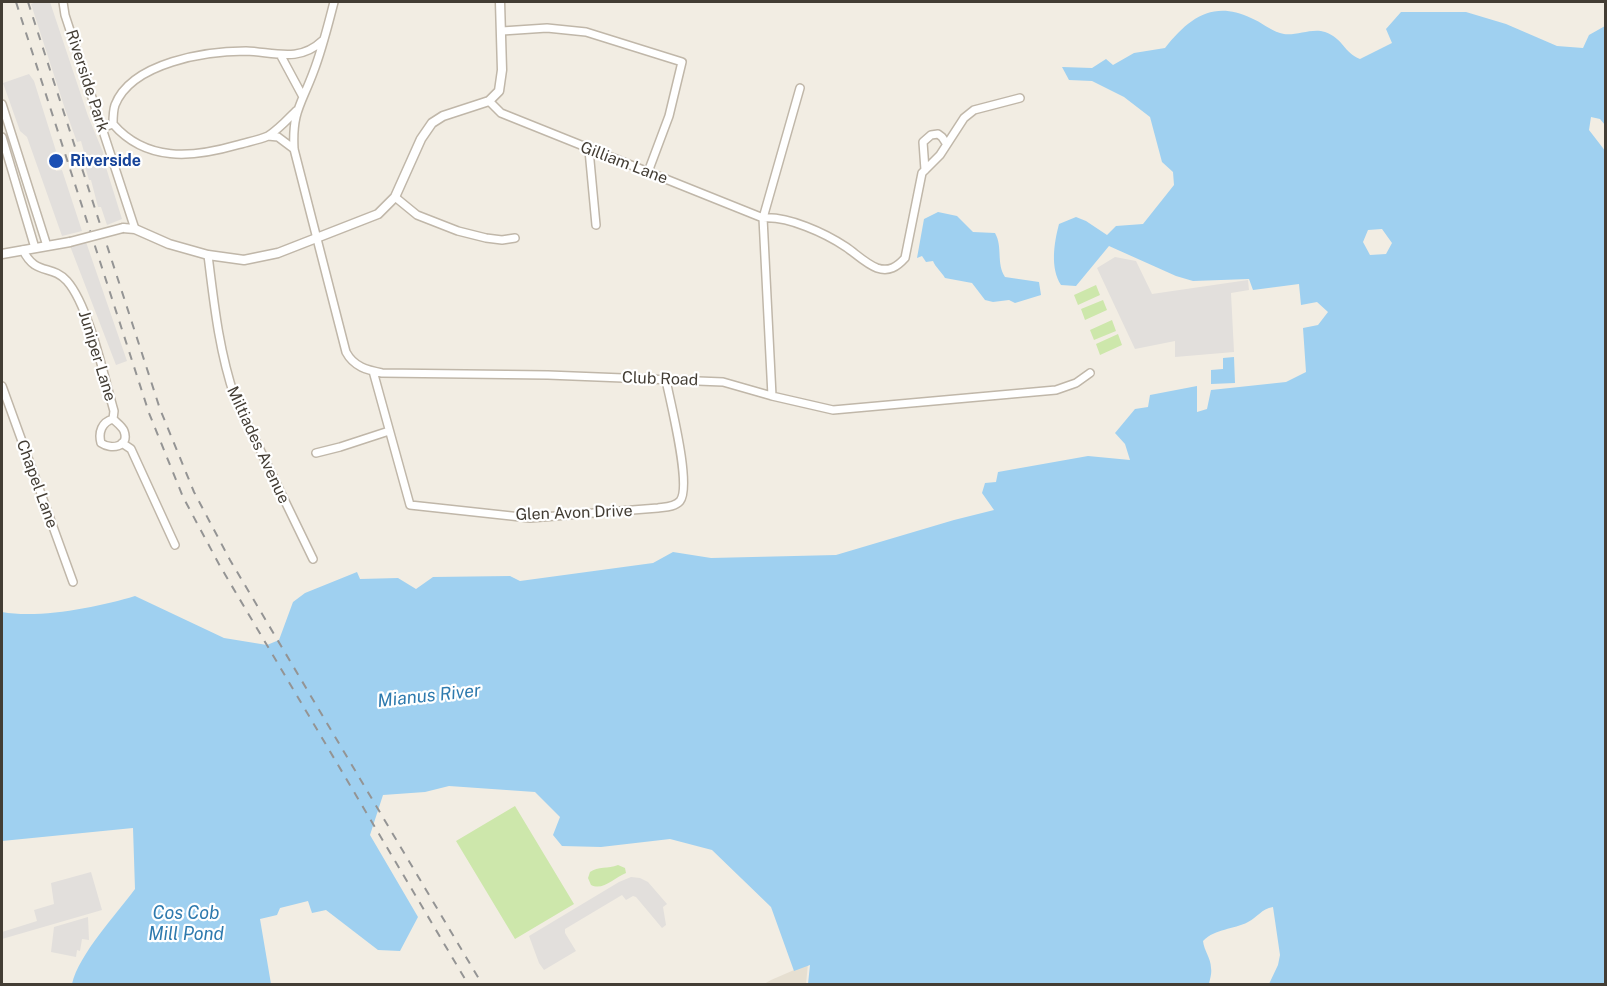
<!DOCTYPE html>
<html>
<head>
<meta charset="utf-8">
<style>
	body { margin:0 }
	#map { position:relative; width:1607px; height:986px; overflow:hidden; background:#f2ede3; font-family:"Public Sans",sans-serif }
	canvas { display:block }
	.frame { position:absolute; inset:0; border:3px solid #433d34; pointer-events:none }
</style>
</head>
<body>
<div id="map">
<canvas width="1607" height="986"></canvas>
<div class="frame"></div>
</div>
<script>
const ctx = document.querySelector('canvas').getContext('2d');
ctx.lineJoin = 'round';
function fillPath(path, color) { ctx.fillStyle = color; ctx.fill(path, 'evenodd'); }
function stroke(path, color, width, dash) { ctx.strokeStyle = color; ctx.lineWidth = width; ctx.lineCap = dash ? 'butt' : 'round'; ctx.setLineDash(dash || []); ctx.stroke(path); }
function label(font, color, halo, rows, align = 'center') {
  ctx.font = font + ' "Public Sans",sans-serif'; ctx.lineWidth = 4.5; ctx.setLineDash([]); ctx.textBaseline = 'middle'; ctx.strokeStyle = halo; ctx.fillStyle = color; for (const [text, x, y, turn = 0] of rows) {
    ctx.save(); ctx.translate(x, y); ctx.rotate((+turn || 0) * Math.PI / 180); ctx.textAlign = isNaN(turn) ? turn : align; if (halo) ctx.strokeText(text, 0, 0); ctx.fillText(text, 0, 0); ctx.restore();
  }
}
fillPath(new Path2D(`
	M808 964 806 984H764L771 980Z`), '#e6dfd1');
fillPath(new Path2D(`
	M1096 285 1100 295 1078 305 1074 295Z
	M1103 300 1107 310 1085 320 1081 309Z
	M1112 320 1116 331 1094 340 1090 330Z
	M1118 334 1122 345 1100 355 1096 344Z
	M515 806 574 904 515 939 456 841Z
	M618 865 625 868 626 873C614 878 603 891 591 885L588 878 590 872C598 866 608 869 618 865Z`), '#cde7ab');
fillPath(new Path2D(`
	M37 2H50L88 116 103 152 104 161 122 219 107 225 101 207H98L91 180H89L83 160 86 159 81 141 77 142 65 109 31 4Z
	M29 74 34 81 56 151 50 154 56 171 62 170 82 231 62 236 27 137 20 131 3 83Z
	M86 242 127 361 116 365 70 246Z
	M1115 257 1136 261 1152 294 1248 280 1249 290 1231 293 1234 352 1175 357V341L1135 349 1097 268Z
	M91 872 102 910 2 939V932L37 921 34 910 54 904 51 883Z
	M631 877 640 878 648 882 667 904 663 907 666 925 662 928 636 897 633 896 626 900 622 895 565 929V933L576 951 544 970 539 963 529 936 619 882Z
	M88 917 89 940 82 939 80 951 77 950 76 957 51 952 54 927Z`), '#e2dfdc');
fillPath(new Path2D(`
	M1604 4H1605V125L1600 119 1591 117 1589 130 1606 152 1605 984H1269L1278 965 1280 955 1273 907C1261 909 1258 917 1248 922 1233 930 1216 928 1203 941 1204 951 1211 958 1211 968 1212 973 1210 979 1209 984H808L810 965 794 971 771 907 712 850 670 839 601 847 562 846 553 835 560 817 535 792 449 786 425 792 383 795 370 835 418 917 400 951 378 950 326 910 312 913 308 901 280 908 277 915 260 919 271 984H72C79 954 116 915 135 889L133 828 2 841V612C39 619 99 607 135 596L224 638 267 645 279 640 293 602 305 593 357 572 360 579 398 578 416 589 433 577 510 576 520 581 653 563 673 552 711 558 836 555 954 520 994 510 982 493 985 483 996 482 998 472 1088 456 1130 460 1125 444 1115 433 1135 409 1148 407 1150 395 1197 386V412L1207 409 1211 390 1286 382 1306 372 1303 328 1318 325 1328 312 1317 302 1301 305 1299 284 1253 290 1249 279 1193 281 1176 276 1109 246 1076 286 1061 285C1050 268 1054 243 1059 224L1076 217 1086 221 1107 235 1116 226 1143 224 1174 185 1173 172 1162 162 1150 117 1124 97 1092 81 1069 80 1062 67 1092 68 1106 59 1113 65 1134 53 1165 48C1189 18 1213 0 1251 18 1261 22 1270 30 1280 33 1293 38 1311 27 1325 32 1343 38 1344 53 1360 59L1392 43 1386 29 1401 12H1466L1506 24 1557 46 1583 48 1589 35 1605 26ZM1382 229 1392 243 1386 254 1370 255 1363 242 1368 230Z
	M938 212 957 216 973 232 995 233C1003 247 996 263 1005 277L1039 282 1041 295 1015 303 1009 300 993 302 985 300 972 283 945 278C941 271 936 268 933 261L926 262 922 256 917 258 924 219Z
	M1234 357 1235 383 1211 384V370L1223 369V358Z`), '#9fd0f0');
const minor = new Path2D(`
	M63 2 65 15 135 229
	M334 2C328 25 322 50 313 73 301 105 292 112 294 149L346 352C354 367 367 370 382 373L548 375 723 382 772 396 833 410 1056 390 1076 383 1090 373
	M502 31 547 28 586 32 682 62 669 116 648 172
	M281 56 302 95
	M800 88 763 218C788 216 825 233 846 247 855 253 866 264 877 268 889 272 897 267 905 258L922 173 940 155 964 118 974 110 1020 98
	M489 101 501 113 763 218 772 396
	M2 104 47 246
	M113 124C146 162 192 158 237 145 247 142 259 140 268 136 278 130 288 119 296 111
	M101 128 113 124C113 118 113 111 115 105 132 62 207 51 246 51 273 52 299 63 322 41
	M268 136 278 137 294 149
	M2 137 35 248
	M589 150 596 225
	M925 170 923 142 931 135 938 134 942 137 946 143
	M395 197 417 215 458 231 486 238 502 240 515 238
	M23 250C35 276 52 264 67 281 89 306 104 377 114 411L113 419C117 423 122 426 124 431 130 447 111 450 101 443 98 432 102 422 113 419
	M208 255C214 304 219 351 235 398L313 559
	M373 371 410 505 530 518 658 508C665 507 675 507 680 501 692 486 670 401 666 380
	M2 386 73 582
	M122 443 131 449 175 545
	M316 453 340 447 389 431`);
const tertiary = new Path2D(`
	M123 228 135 229 169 244 208 255 244 260 278 253 378 214 395 197 421 139 432 123 443 116 489 101 499 91 502 70 500 2
	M2 254 70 242`);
stroke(minor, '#c0b7a9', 10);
stroke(tertiary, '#c0b7a9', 11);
stroke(minor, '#fff', 7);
stroke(tertiary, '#fff', 8);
stroke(new Path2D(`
	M16 2 149 413 183 497 220 566 468 984
	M28 2 160 409 194 492 230 560 482 984`), '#949494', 2, [8, 8]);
const tertiaryBridge = new Path2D(`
	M70 242 123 228`);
stroke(tertiaryBridge, '#c0b7a9', 11, []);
stroke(tertiaryBridge, '#fff', 8);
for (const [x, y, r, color] of [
	[56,161,8,"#1a4fb4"]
]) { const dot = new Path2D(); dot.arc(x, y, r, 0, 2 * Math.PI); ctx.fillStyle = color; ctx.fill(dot); stroke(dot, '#fff', 2); }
label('16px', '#433d34', '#fff', [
	["Riverside Park",87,81,72],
	["Gilliam Lane",624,163,21],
	["Juniper Lane",97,356,73],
	["Club Road",660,379,2],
	["Miltiades Avenue",258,445,65],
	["Chapel Lane",37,484,70],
	["Glen Avon Drive",574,513,-2]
]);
label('bold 16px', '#164399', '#fff', [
	["Riverside",70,161]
], 'left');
label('italic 18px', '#2e7aae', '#fff', [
	["Mianus River",429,696,-6],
	["Cos Cob",186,913],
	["Mill Pond",186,934]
]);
</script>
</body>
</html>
